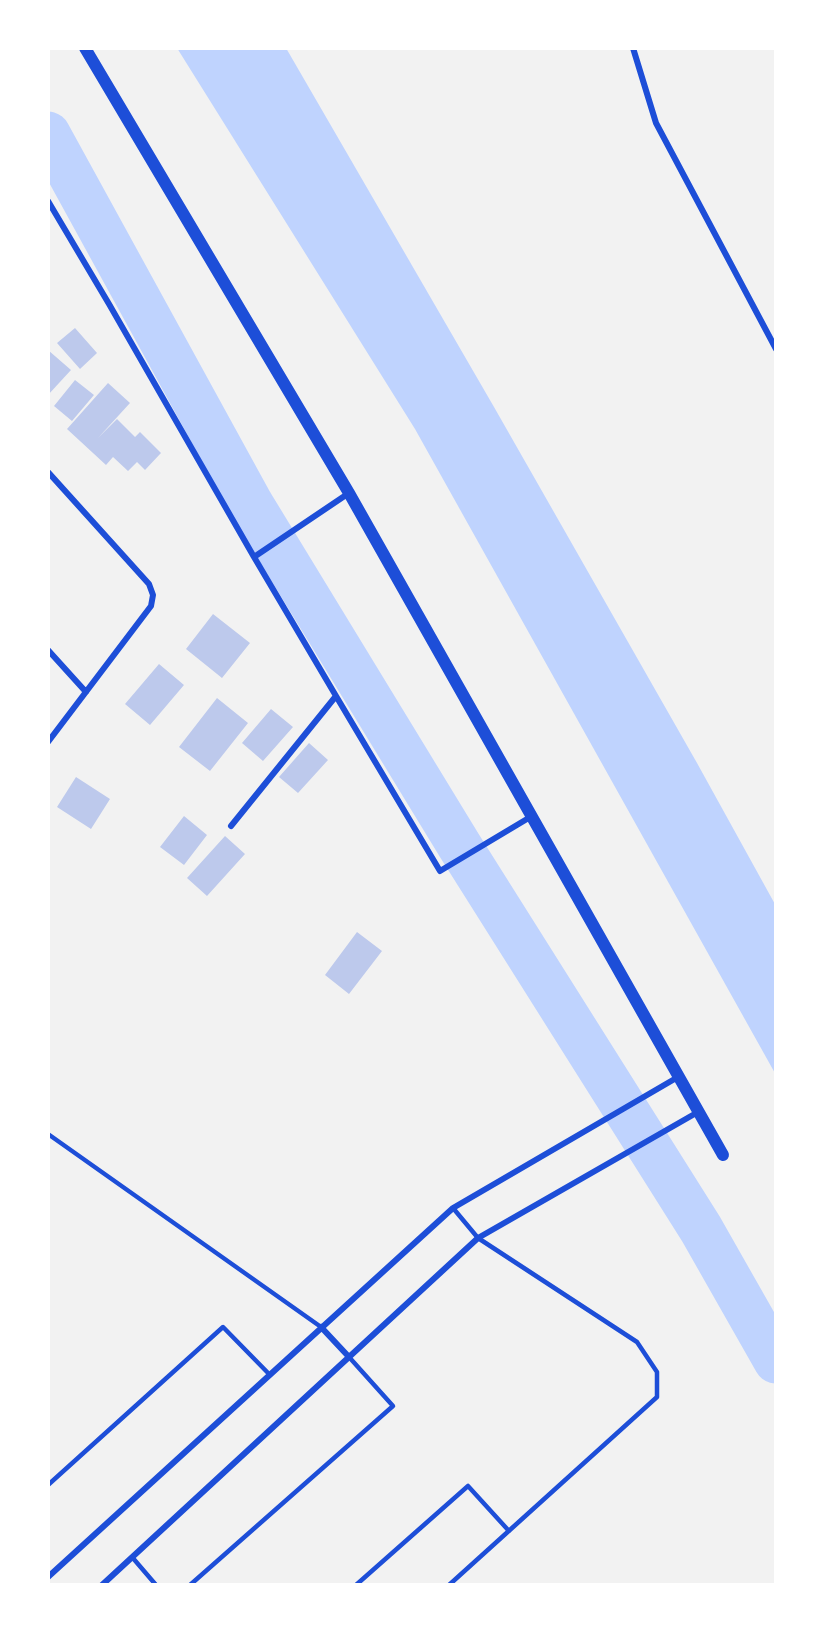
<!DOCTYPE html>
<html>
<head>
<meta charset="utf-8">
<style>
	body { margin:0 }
	#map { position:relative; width:824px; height:1633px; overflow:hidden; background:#f2f2f2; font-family:"Fira Sans",sans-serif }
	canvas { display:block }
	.frame { position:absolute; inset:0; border:50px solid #fff; pointer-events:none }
</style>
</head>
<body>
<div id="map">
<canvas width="824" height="1633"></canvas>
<div class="frame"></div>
</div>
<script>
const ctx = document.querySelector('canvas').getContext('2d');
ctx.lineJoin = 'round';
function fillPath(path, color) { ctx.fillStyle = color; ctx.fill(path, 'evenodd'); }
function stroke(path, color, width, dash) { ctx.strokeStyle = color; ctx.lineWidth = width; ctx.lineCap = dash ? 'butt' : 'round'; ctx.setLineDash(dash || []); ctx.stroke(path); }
fillPath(new Path2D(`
	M177 48H286L494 407 697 763 776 906V1075L415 429Z`), '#bfd3fe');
stroke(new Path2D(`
	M48 134 251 504 459 845 701 1229 776 1361`), '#bfd3fe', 45);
fillPath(new Path2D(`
	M75 328 97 353 80 369 57 343Z
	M48 350 71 370 48 395Z
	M75 380 94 395 72 421 54 406Z
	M108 383 130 403 98 438 117 419 135 437 140 432 161 453 145 470 137 462 128 471 113 457 106 465 67 429Z
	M213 614 250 643 222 678 186 649Z
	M159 664 184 685 150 725 125 704Z
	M217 698 248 723 210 771 179 747Z
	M271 709 293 727 263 761 242 743Z
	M309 743 328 760 298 793 279 777Z
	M76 777 110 799 91 829 57 807Z
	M184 816 207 835 184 865 160 847Z
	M225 836 245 854 207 896 187 878Z
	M357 932 382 951 349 994 325 975Z`), '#bdc9ec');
stroke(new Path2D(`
	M48 1134 321 1327
	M48 1485 223 1327 270 1375
	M132 1557 156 1585
	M190 1585 393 1406 349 1357
	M356 1585 468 1486 509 1531
	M449 1585 657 1397V1372L637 1342 478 1238 453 1208`), '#1d4ed8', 4.5);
stroke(new Path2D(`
	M633 48 656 123 776 349
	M48 201 109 304 254 557 349 493
	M48 472 149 584 153 595 151 606 48 742
	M48 650 86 692
	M336 696 440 871 532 816
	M231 826 336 696 254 557
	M321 1327 349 1357
	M48 1577 453 1208 678 1077
	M102 1585 478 1238 698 1112`), '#1d4ed8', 6);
stroke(new Path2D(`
	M85 48 349 493 723 1155`), '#1d4ed8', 12);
</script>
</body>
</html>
